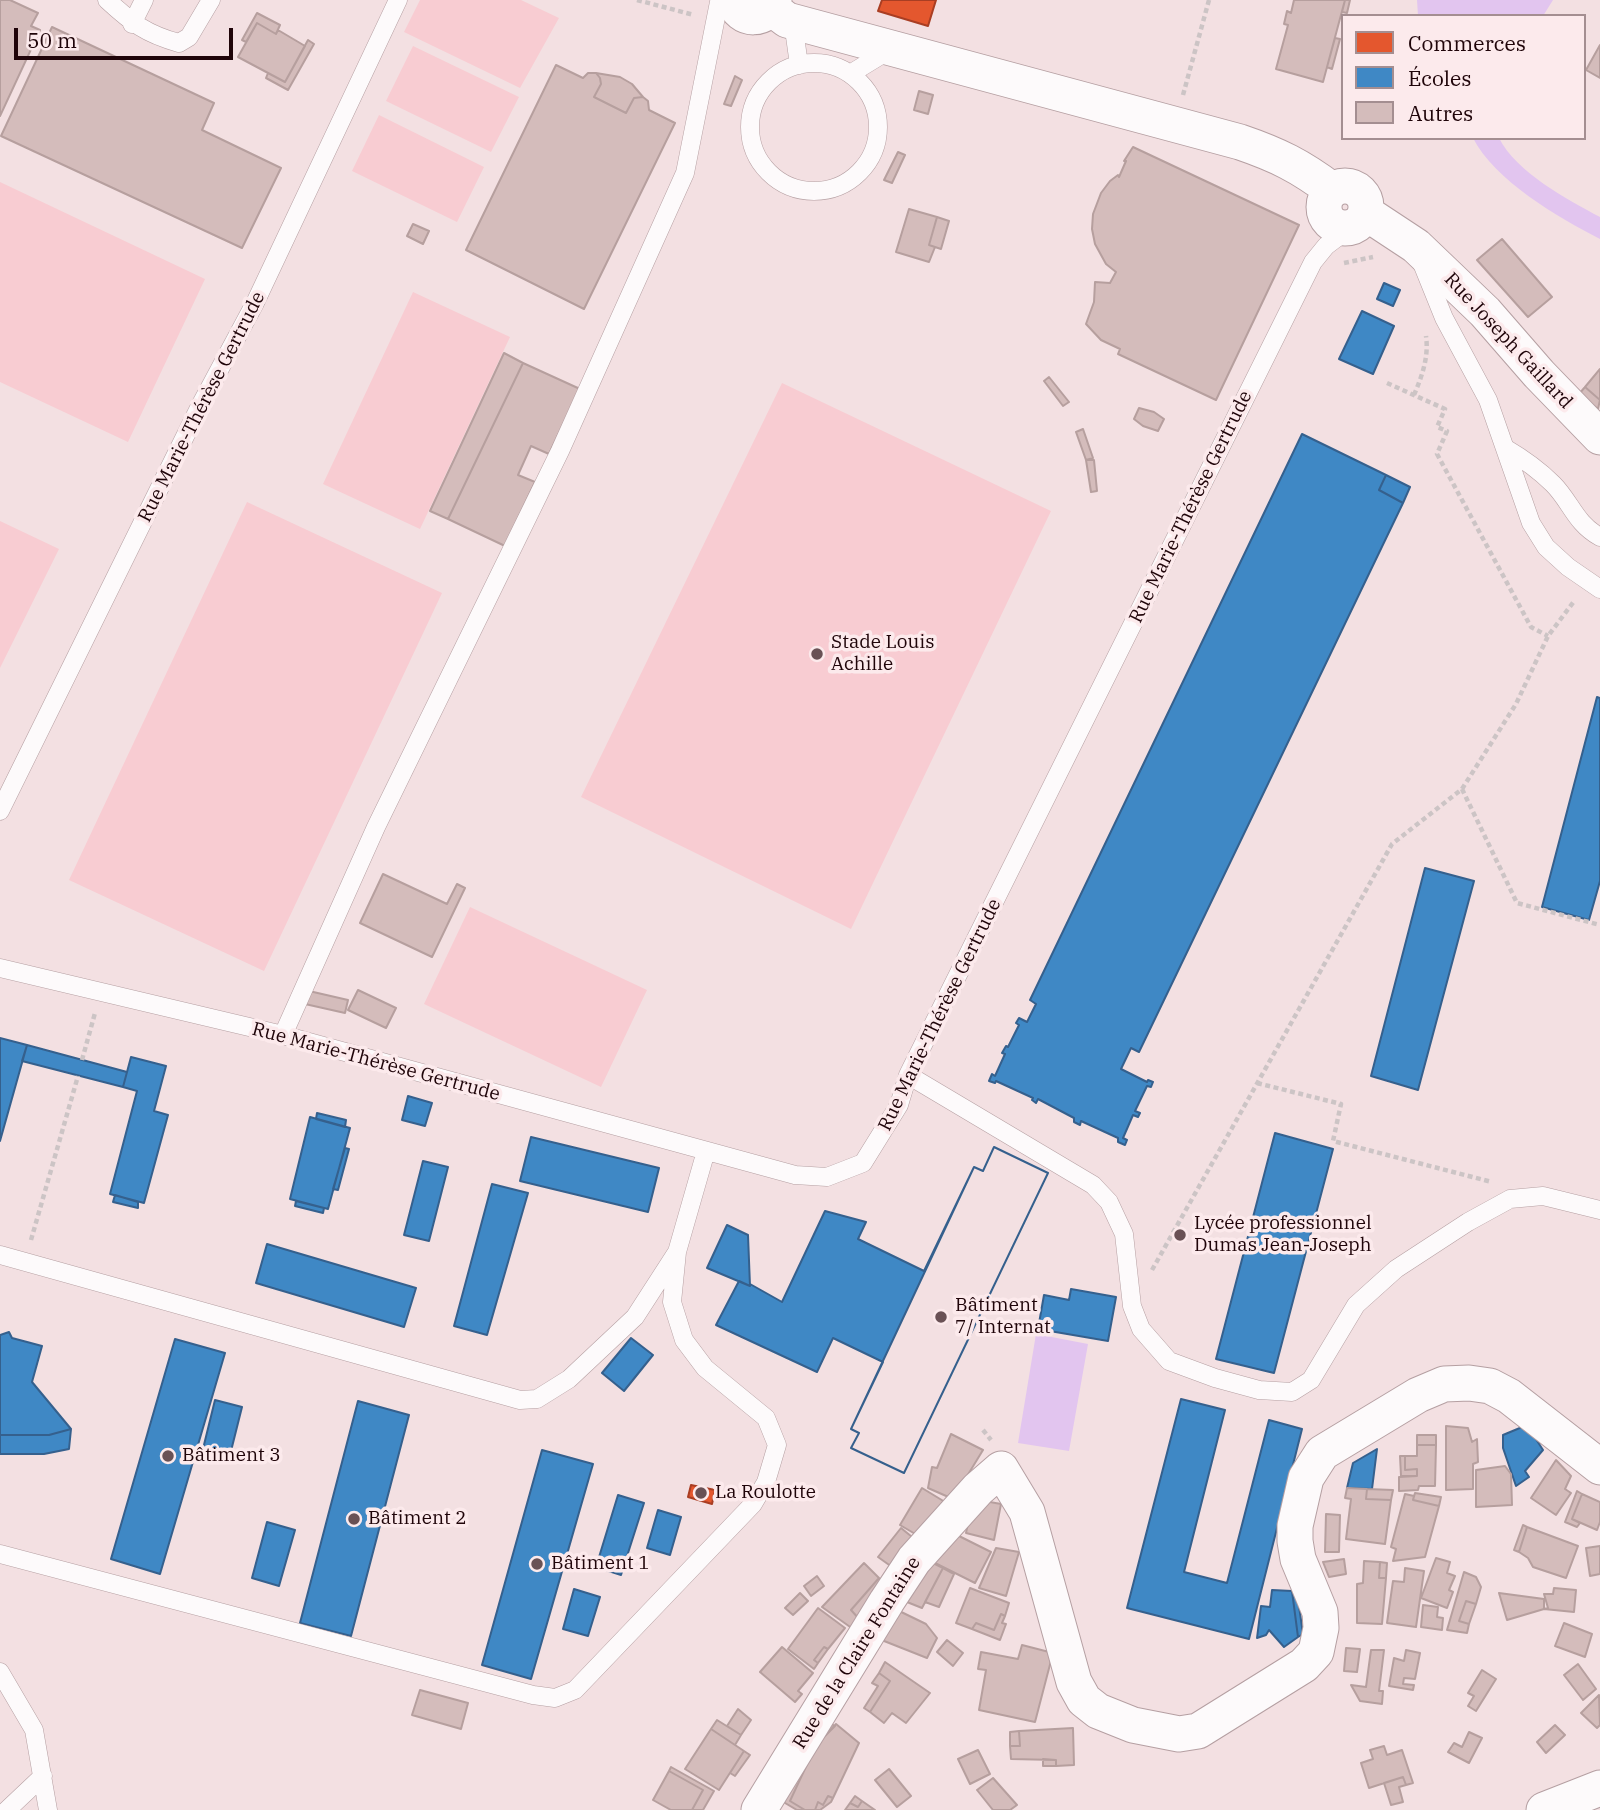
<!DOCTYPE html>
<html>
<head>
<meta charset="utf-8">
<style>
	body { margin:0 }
	#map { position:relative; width:1600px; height:1810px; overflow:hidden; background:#f3e0e2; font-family:"IBM Plex Serif",serif }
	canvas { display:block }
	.legend { position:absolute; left:1341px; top:14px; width:245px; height:126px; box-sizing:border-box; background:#fceaec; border:2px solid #a48e91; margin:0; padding:9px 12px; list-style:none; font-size:21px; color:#1f0409 }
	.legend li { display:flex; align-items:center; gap:14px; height:35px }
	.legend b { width:35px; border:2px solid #a48e91 }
	.scale { position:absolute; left:14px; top:28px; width:219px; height:32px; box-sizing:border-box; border:4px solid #1f0409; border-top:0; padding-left:9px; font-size:21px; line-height:24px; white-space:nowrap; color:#1f0409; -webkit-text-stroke:5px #fceaec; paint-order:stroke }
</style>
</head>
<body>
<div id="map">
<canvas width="1600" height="1810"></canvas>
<ul class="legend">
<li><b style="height:19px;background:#e4572e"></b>Commerces</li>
<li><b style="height:19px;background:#3f88c5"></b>Écoles</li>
<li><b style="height:19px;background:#d4bcbb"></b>Autres</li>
</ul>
<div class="scale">50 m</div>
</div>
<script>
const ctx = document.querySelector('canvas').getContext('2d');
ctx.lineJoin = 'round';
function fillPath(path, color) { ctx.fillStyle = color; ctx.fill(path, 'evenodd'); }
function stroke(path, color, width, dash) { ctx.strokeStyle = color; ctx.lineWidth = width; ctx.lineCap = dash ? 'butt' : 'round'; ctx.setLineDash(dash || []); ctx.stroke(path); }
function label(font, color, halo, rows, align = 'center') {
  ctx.font = font + ' "IBM Plex Serif",serif'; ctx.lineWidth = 7; ctx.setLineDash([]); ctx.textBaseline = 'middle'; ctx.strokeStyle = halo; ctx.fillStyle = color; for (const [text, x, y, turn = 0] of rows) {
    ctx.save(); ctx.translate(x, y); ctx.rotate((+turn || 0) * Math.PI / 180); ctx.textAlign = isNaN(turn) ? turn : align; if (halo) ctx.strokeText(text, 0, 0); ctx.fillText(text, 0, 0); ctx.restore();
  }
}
fillPath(new Path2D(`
	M420 0H521L559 18 520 88 404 32Z
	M413 46 519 97 491 152 386 101Z
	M379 115 484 167 457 222 352 171Z
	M0 182 205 279 128 442 0 382Z
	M413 292 510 337 420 529 323 484Z
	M782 383 1051 511 851 929 581 797Z
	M247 502 442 593 264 971 69 880Z
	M0 521 59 549 0 668Z
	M470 907 647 990 601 1087 424 1004Z`), '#f8ccd2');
fillPath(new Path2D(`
	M1417 0H1553L1543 16H1418Z
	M1473 138H1499C1516 172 1568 200 1600 217V239C1559 218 1494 180 1473 138Z
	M1036 1334 1088 1344 1069 1451 1018 1443Z`), '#e2c5ef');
const shops = new Path2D(`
	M882 0H936L928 26 878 11Z
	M691 1485 715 1490 712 1504 688 1497Z`);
fillPath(shops, '#e4572e');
stroke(shops, '#a93e23', 2);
const schools = new Path2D(`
	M1384 283 1400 290 1393 306 1377 299Z
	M1362 311 1394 326 1373 374 1339 359Z
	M1302 434 1386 475 1379 490 1403 503 1139 1052 1131 1048 1121 1069 1147 1082 1148 1080 1153 1082 1151 1087 1147 1086 1135 1111 1140 1113 1138 1117 1133 1115 1123 1138 1127 1140 1125 1145 1118 1142V1138L1081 1121 1080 1125 1074 1122V1118L1038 1099 1036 1103 1032 1100 1033 1098 996 1081 995 1083 989 1081 992 1074 995 1076 1005 1054 1002 1053 1006 1046 1008 1047 1019 1025 1016 1023 1019 1018 1027 1022 1036 1004 1030 1000Z
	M1386 475 1410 487 1403 503 1379 490Z
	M1597 697 1600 698V881L1589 920 1542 907Z
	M1425 868 1474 881 1418 1090 1371 1076Z
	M0 1038 27 1045 0 1141Z
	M27 1045 127 1072 123 1087 22 1061Z
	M131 1057 166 1066 154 1111 168 1115 144 1203 110 1194 137 1091 123 1087Z
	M408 1096 432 1103 425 1126 402 1120Z
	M317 1113 346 1120 345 1127 316 1119Z
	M310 1117 350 1128 328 1209 290 1199Z
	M1275 1133 1333 1149 1274 1373 1216 1359Z
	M531 1137 659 1168 648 1212 520 1181Z
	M994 1147 1048 1173 904 1473 851 1448 859 1433 851 1429 883 1362 833 1338 817 1372 716 1325 739 1281 750 1286V1284L782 1302 825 1211 866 1222 858 1239 924 1271 974 1167 983 1171Z
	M994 1147 1048 1173 904 1473 851 1448 859 1433 851 1429 974 1167 983 1171Z
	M345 1148 349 1149 338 1190 333 1189Z
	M423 1161 448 1167 429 1241 404 1235Z
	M492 1184 528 1193 487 1335 454 1326Z
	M115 1195 138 1202V1208L113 1202Z
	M296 1201 324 1208 323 1213 295 1206Z
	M727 1225 748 1235 750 1286 707 1268Z
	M267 1244 416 1288 404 1327 256 1283Z
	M1071 1289 1116 1297 1108 1341 1038 1329 1044 1295 1069 1300Z
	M9 1332 12 1338 42 1346 32 1382 71 1429 49 1435H0V1335Z
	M631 1338 653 1355 624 1391 602 1373Z
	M175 1339 225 1353 160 1574 111 1559Z
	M1181 1399 1225 1410 1184 1572 1227 1583 1269 1420 1302 1429 1249 1639 1127 1608Z
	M215 1400 242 1407 228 1463 201 1457Z
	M358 1401 409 1415 351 1636 300 1623Z
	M1527 1425 1543 1450 1525 1471 1529 1477 1516 1486 1503 1448V1435Z
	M71 1429 69 1449 44 1454H0V1435H49Z
	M1377 1449 1372 1489 1347 1488 1353 1463Z
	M542 1450 593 1464 531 1679 482 1665Z
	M618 1495 644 1503 621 1575 596 1567Z
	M658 1510 681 1517 670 1555 647 1548Z
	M267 1522 295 1530 279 1586 252 1578Z
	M574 1589 600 1597 588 1636 563 1629Z
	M1272 1590 1292 1591 1298 1637 1284 1647 1269 1630 1266 1635 1257 1638 1261 1606 1270 1607Z
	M1292 1591 1297 1592 1303 1634 1298 1637Z`);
fillPath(schools, '#3f88c5');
stroke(schools, '#35608d', 2);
const building = new Path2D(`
	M0 0H10L38 13 31 26 40 30 0 116Z
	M1294 0H1345L1323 82 1276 69 1288 25 1284 24 1287 11 1291 13Z
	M1345 0H1350L1347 13 1342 12Z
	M257 13 280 25 276 34 257 23 246 42 242 40Z
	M257 23 276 34 278 30 305 46 285 82 238 57Z
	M52 27 214 103 202 130 281 168 242 248 1 136Z
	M1335 38 1340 39 1332 69 1327 67Z
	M308 40 314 44 288 90 266 78 268 73 285 82Z
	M1600 45V78L1586 70Z
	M556 65 583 78 588 73H596L600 78 601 84 594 97 626 113 634 98 643 97 648 101 649 110 675 123 584 309 466 250Z
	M596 73 620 77 632 84 643 97 634 98 626 113 594 97 601 84 600 78Z
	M735 76 742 80 731 106 724 104Z
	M919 91 933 95 928 114 914 110Z
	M1133 147 1299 225 1216 400 1118 354 1120 349 1101 340 1086 324 1094 302 1095 282 1110 283 1116 272 1106 264 1095 244 1092 229 1093 214 1101 193 1110 181 1118 175 1119 177 1126 161H1124Z
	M898 152 905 155 892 183 884 180Z
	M909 209 937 217 929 245 935 247 929 262 896 252Z
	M937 217 949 221 941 249 929 245Z
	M413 224 429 231 423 244 407 236Z
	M1502 239 1552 297 1528 317 1477 260Z
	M504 353 523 363 448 519 430 511Z
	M523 363 580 389 549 454 531 446 518 475 535 482 505 546 448 519Z
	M1600 369V400L1585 387Z
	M1049 377 1069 402 1063 406 1044 381Z
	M1585 387 1600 400 1598 409 1579 394Z
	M1139 408 1154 412 1164 419 1158 431 1143 426 1134 419Z
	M1083 429 1093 458 1086 460 1076 432Z
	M1086 460H1094L1097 491 1091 492Z
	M383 874 447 904 457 884 465 888 432 957 360 923Z
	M358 990 396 1008 386 1028 348 1010Z
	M309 991 348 1000 345 1013 305 1004Z
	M1446 1426 1468 1428 1472 1442 1477 1439 1478 1462 1473 1464V1489L1446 1490Z
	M951 1434 983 1450 953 1499 928 1488 932 1467 937 1468Z
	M1417 1435H1436V1445H1417Z
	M1417 1445H1436L1435 1486H1419L1418 1490 1399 1491V1477L1417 1476V1469L1405 1470V1456H1417Z
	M1400 1456H1405V1470L1417 1469V1476H1401Z
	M1556 1460 1571 1476 1565 1489 1571 1493 1556 1515 1531 1498Z
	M1505 1466 1511 1474 1512 1505 1476 1507V1470Z
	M922 1488 945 1502 922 1538 900 1525Z
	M1347 1488 1367 1489 1366 1499 1391 1500 1385 1544 1346 1539 1351 1499 1345 1498Z
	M1367 1489 1393 1490 1391 1500 1366 1499Z
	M1577 1491 1582 1494 1572 1519 1580 1523 1577 1527 1565 1522Z
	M1415 1493 1441 1497 1439 1506 1413 1500Z
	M1405 1494 1414 1496 1413 1500 1439 1506 1425 1557 1393 1561 1396 1549 1391 1547Z
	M1582 1494 1600 1502V1522L1597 1530 1572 1519Z
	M973 1499 1001 1504 994 1540 966 1533Z
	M1326 1514 1340 1515 1339 1552H1325Z
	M1523 1525 1527 1527 1519 1552 1514 1550Z
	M1527 1527 1578 1546 1566 1578 1533 1567 1528 1558 1519 1552Z
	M901 1528 917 1541 892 1567 878 1557Z
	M947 1530 991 1552 975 1583 931 1561Z
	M1600 1546V1574L1590 1576 1586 1548Z
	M996 1548 1019 1552 1006 1596 979 1588Z
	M1436 1558 1450 1562 1447 1573 1455 1576 1449 1590 1453 1592 1447 1608 1421 1598Z
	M1344 1559 1346 1574 1329 1577 1323 1562Z
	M1364 1561 1380 1562 1379 1578H1386L1382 1624 1357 1623V1584L1363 1583Z
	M931 1562 943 1568 922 1608 907 1602Z
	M1380 1562 1387 1563 1386 1578H1379Z
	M864 1563 879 1578 851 1610 860 1620 853 1629 822 1607Z
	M943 1568 954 1574 939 1607 925 1602Z
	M1405 1568 1424 1571 1416 1627 1387 1623 1393 1581 1404 1582Z
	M1464 1572 1476 1577 1481 1587 1476 1604 1466 1601 1459 1621 1469 1624 1467 1633 1447 1630Z
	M817 1576 824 1586 811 1596 804 1586Z
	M879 1578 886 1585 860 1620 851 1610Z
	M970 1588 1009 1603 1005 1616 1001 1614 994 1630 976 1623 972 1629 956 1623Z
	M1554 1588 1576 1590 1574 1612 1544 1609 1548 1608 1544 1594H1553Z
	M800 1593 808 1601 793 1615 785 1608Z
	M1499 1593 1544 1599V1609L1507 1620Z
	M1466 1601 1476 1604 1469 1624 1459 1621Z
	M1423 1605 1438 1607 1437 1617 1443 1618 1442 1630 1421 1627Z
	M818 1608 845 1628 828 1649 824 1647 814 1660 818 1663 814 1669 788 1649Z
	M893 1608 926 1624 937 1638 927 1658 874 1637Z
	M1001 1614 1005 1616 1002 1623 1006 1624 1000 1640 972 1629 976 1623 994 1630Z
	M1564 1623 1592 1634 1585 1657 1555 1646Z
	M947 1640 963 1653 953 1666 937 1652Z
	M1022 1645 1053 1653 1035 1722 979 1710 986 1670 978 1669 981 1652 1018 1659Z
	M782 1647 813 1673 798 1691 802 1694 795 1702 760 1672Z
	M824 1647 828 1649 818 1663 814 1660Z
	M1346 1648 1360 1649 1357 1672 1344 1671Z
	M1371 1650H1384L1379 1691H1383L1382 1704 1360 1701 1351 1685 1366 1687Z
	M1406 1650 1420 1653 1415 1679 1404 1678 1403 1684 1414 1685 1413 1690 1389 1686 1394 1658 1404 1661Z
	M885 1662 930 1693 906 1723 892 1713 884 1723 870 1712 890 1681 879 1673Z
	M1578 1664 1596 1689 1583 1700 1564 1675Z
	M1482 1670 1496 1679 1476 1711 1468 1706 1474 1696 1468 1693Z
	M879 1673 890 1681 870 1712 864 1708 878 1686 872 1683Z
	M420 1690 468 1703 461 1729 412 1715Z
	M1599 1695 1600 1725 1597 1728 1581 1713Z
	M738 1709 751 1720 741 1735 727 1726Z
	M717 1720 741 1735 735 1745 711 1729Z
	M826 1721 835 1726 816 1745 790 1801 805 1810H797L780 1800Z
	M836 1724 859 1743 833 1798 828 1796 823 1805 818 1802 815 1810H805L790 1801 816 1745Z
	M1555 1725 1565 1735 1546 1753 1537 1742Z
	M1073 1728 1074 1765 1056 1766V1760L1011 1759 1010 1746H1020L1019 1731Z
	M711 1729 744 1751 719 1790 685 1769Z
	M1019 1731 1020 1746H1010V1732Z
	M1469 1732 1482 1738 1469 1763 1448 1752 1454 1743 1462 1747Z
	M1384 1746 1387 1755 1402 1750 1413 1783 1406 1785 1403 1777 1369 1788 1361 1763 1373 1759 1370 1750Z
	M978 1750 990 1774 970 1784 958 1759Z
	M744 1751 750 1755 735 1776 730 1773Z
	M1043 1759 1056 1760V1766H1043Z
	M671 1767 714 1791 703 1810H692L703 1790 669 1771Z
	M889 1769 911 1796 897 1807 875 1780Z
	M669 1771 703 1790 692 1810H671L653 1800Z
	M1403 1777 1406 1785 1399 1787 1403 1802 1391 1805 1384 1783Z
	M993 1778 1017 1805 1010 1810H993L977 1790Z
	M828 1796 833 1798 831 1802 820 1810H815L818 1802 823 1805Z
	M855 1796 862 1801 858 1807 850 1803Z
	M862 1801 875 1810H845L850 1803 858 1807Z`);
fillPath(building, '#d4bcbb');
stroke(building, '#b69f9e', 2);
const service = new Path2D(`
	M107 0C132 23 146 34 179 43L189 37 211 0
	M793 22 799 65
	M132 24 144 0
	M750 127a64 64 0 1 1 128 0a64 64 0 1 1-128 0Z
	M850 74 891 49
	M1421 261 1444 318 1488 400 1531 523 1546 547 1568 567 1600 589
	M1505 448C1522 458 1539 470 1553 484 1571 502 1575 523 1600 537
	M0 811 201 404 255 303 398 0
	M0 968 283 1035 795 1175 827 1177 863 1163 899 1105 908 1075 1313 262 1326 246 1351 227
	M283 1035 376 827 560 451 685 173 719 2
	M908 1075 1093 1185 1109 1202 1124 1234 1132 1306 1141 1329 1169 1361 1215 1378 1259 1390 1292 1392 1311 1380 1356 1305 1396 1269 1468 1222 1510 1199 1543 1196 1600 1210
	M0 1255 520 1400 537 1399 569 1379 635 1317 677 1252 706 1151
	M0 1554 533 1695 555 1698 575 1690 753 1504 766 1482 777 1445 766 1418 705 1368 684 1340 672 1302 677 1252
	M0 1672 34 1730 48 1810
	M7 1810 43 1776`);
const minor = new Path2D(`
	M734 0C739 23 768 22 774 0
	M771 8 787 20 1240 142C1278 155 1300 166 1332 190
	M1324 207a21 21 0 1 1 42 0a21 21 0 1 1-42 0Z
	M1366 213 1416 246 1485 312 1539 374 1600 437
	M759 1810 887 1601 914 1560 978 1489 1001 1469 1027 1512 1074 1682 1084 1700 1098 1711 1133 1725 1179 1734 1198 1731 1304 1665 1316 1652 1321 1628 1320 1612 1298 1559 1295 1541V1526L1306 1478 1322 1453 1418 1395 1444 1384 1469 1383 1490 1386 1509 1396 1600 1467
	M1544 1810 1600 1788`);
stroke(service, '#b59fa2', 19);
stroke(minor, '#b59fa2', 37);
stroke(new Path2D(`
	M637 0 694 15
	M1183 95 1209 0
	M1344 263 1373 257
	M1387 383 1445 409 1437 427 1447 431 1437 454 1531 627 1548 636
	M1414 395C1422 376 1429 357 1426 336
	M1462 789 1517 903 1600 925
	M82 1060 95 1013
	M1257 1083 1341 1104 1333 1141 1492 1182
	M31 1240 78 1076
	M1152 1270 1392 844 1462 789 1516 704 1548 636 1575 600
	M983 1430 991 1440`), '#ccc4c5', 4.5, [5, 3.5]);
stroke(service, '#fdfafb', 18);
stroke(minor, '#fdfafb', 35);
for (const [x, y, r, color] of [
	[817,654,7,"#695155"],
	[1180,1235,7,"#695155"],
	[941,1317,7,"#695155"],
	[168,1456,7,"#695155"],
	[701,1493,7,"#695155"],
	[354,1519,7,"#695155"],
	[537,1564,7,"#695155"]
]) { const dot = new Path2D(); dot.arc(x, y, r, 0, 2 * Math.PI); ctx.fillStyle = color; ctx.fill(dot); stroke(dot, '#fceaec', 2.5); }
label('19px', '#1f0409', '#fceaec', [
	["Rue Joseph Gaillard",1508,341,47],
	["Rue Marie-Thérèse Gertrude",202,407,-63],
	["Rue Marie-Thérèse Gertrude",1191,507,-64],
	["Rue Marie-Thérèse Gertrude",940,1015,-64],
	["Rue Marie-Thérèse Gertrude",376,1062,15],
	["Rue de la Claire Fontaine",857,1653,-58]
]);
label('19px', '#1f0409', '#fceaec', [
	["Stade Louis",831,643],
	["Achille",831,665],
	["Lycée professionnel",1194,1224],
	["Dumas Jean-Joseph",1194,1246],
	["Bâtiment",955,1306],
	["7/ Internat",955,1328],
	["Bâtiment 3",182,1456],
	["La Roulotte",715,1493],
	["Bâtiment 2",368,1519],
	["Bâtiment 1",551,1564]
], 'left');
</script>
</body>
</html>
